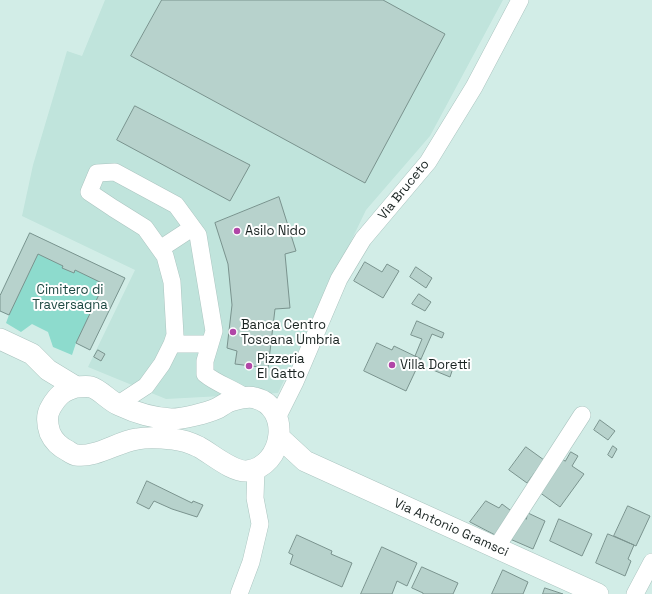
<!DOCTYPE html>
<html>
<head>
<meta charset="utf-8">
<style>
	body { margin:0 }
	canvas { display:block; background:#d2ede7 }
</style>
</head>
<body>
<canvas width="652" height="594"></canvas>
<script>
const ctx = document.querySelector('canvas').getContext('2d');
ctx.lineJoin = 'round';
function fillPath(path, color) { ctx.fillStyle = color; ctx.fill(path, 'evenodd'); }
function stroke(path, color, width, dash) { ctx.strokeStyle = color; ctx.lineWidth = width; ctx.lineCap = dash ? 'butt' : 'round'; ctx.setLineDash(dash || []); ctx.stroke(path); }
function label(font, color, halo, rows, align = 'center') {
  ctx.font = font + ' "Space Grotesk",sans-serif'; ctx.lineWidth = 4; ctx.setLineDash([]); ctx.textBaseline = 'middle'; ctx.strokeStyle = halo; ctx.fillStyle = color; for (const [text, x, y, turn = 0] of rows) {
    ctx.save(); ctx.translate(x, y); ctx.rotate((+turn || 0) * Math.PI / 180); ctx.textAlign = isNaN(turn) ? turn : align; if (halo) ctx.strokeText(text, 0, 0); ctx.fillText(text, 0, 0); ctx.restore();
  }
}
fillPath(new Path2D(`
	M105 0H503L430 136 366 210 278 393 166 399 88 367 135 270 22 216 33 165 67 51 82 56Z`), '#c0e4dc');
fillPath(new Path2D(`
	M30 233 125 278 90 350 76 343 72 355 53 347 48 332 32 324 21 332 6 323 9 315 0 311V296Z`), '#8ddbcd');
const building = new Path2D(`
	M162 0H383L445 34 365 183 131 56Z
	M135 106 250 165 230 201 117 140Z
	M279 197 296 251 285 254 290 308 275 309 268 368 235 364 237 351 227 348 232 305 228 264 215 223Z
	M30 233 125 278 90 350 76 343 104 284 75 270 74 273 62 268 63 266 38 254 9 315 0 311V296Z
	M365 262 382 272 387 264 399 271 383 298 354 281Z
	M416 267 432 278 426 288 410 277Z
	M419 294 431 302 425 311 412 304Z
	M417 321 444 333 442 338 432 334 421 359 415 356 422 339 411 335Z
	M377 343 392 350 394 346 421 359 406 391 364 371Z
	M98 350 105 354 101 361 94 357Z
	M437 362 453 368 450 377 433 370Z
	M600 420 615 431 608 440 594 430Z
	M613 446 617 449 612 458 608 455Z
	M526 447 544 460 527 483 509 470Z
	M571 452 578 456 572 466 584 474 560 507 539 492 562 459 565 461Z
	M147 481 192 503 193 501 203 505 197 517 172 509 154 501 149 509 137 503Z
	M486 501 499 508 502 504 514 513 497 536 470 522Z
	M628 506 650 516 636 546 614 536Z
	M528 513 545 521 533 549 510 539 520 516 526 519Z
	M559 519 592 534 582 556 550 541Z
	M608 534 634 545 628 559 631 561 625 576 596 563Z
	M297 535 332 551 331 554 352 563 342 587 290 564 293 555 289 553Z
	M382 547 417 563 407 586 397 581 392 594H361Z
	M422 567 458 583 453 594H423V593L412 588Z
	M503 570 528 582 523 594H492Z
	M545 588 563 594H543Z`);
fillPath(building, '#b7d2cc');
stroke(building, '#7a938e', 1);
const minor = new Path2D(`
	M160 249 192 228
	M172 344H210
	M117 405 146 386 162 364 172 344 175 335 172 282 165 256 145 228 113 208 89 192 97 173 115 172 176 205 198 235 214 331 205 361V374C217 384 232 388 245 397
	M277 418 295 382 339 279 363 239 428 162 474 87 520 0
	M496 548 582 415
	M239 594 251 562 260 524 255 498 256 469
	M635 594 652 562`);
const tertiary = new Path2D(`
	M0 339 32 354 48 370 76 387
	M76 387C80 387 87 386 91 387 101 390 109 401 119 405 136 413 152 418 171 419 183 419 207 413 218 408 223 405 228 401 234 400 241 398 248 396 255 398 292 407 284 467 247 471 232 472 212 454 199 447 191 443 182 440 173 439 164 438 146 437 137 439 117 442 96 458 76 455 74 455 71 453 68 451 60 447 54 442 50 433 47 424 46 415 51 407 58 395 63 391 76 387Z
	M279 437 305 461 598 594`);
stroke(minor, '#abc5c0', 18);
stroke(tertiary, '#abc5c0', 22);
stroke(minor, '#fff', 17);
stroke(tertiary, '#fff', 21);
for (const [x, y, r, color] of [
	[237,231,4,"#b146a7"],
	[233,332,4,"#b146a7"],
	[392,365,4,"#b146a7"],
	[249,366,4,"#b146a7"]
]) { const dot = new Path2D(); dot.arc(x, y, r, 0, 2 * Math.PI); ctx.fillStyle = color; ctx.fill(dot); stroke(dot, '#fff', 1.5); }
label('13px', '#192321', '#fff', [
	["Via Bruceto",404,190,-51],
	["Via Antonio Gramsci",451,528,24]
]);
label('13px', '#192321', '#fff', [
	["Asilo Nido",245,231],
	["Banca Centro",241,325],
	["Toscana Umbria",241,340],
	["Pizzeria",257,359],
	["El Gatto",257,374],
	["Villa Doretti",400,365]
], 'left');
label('13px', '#1d4942', '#fff', [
	["Cimitero di",70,290],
	["Traversagna",70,305]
]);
</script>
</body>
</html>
